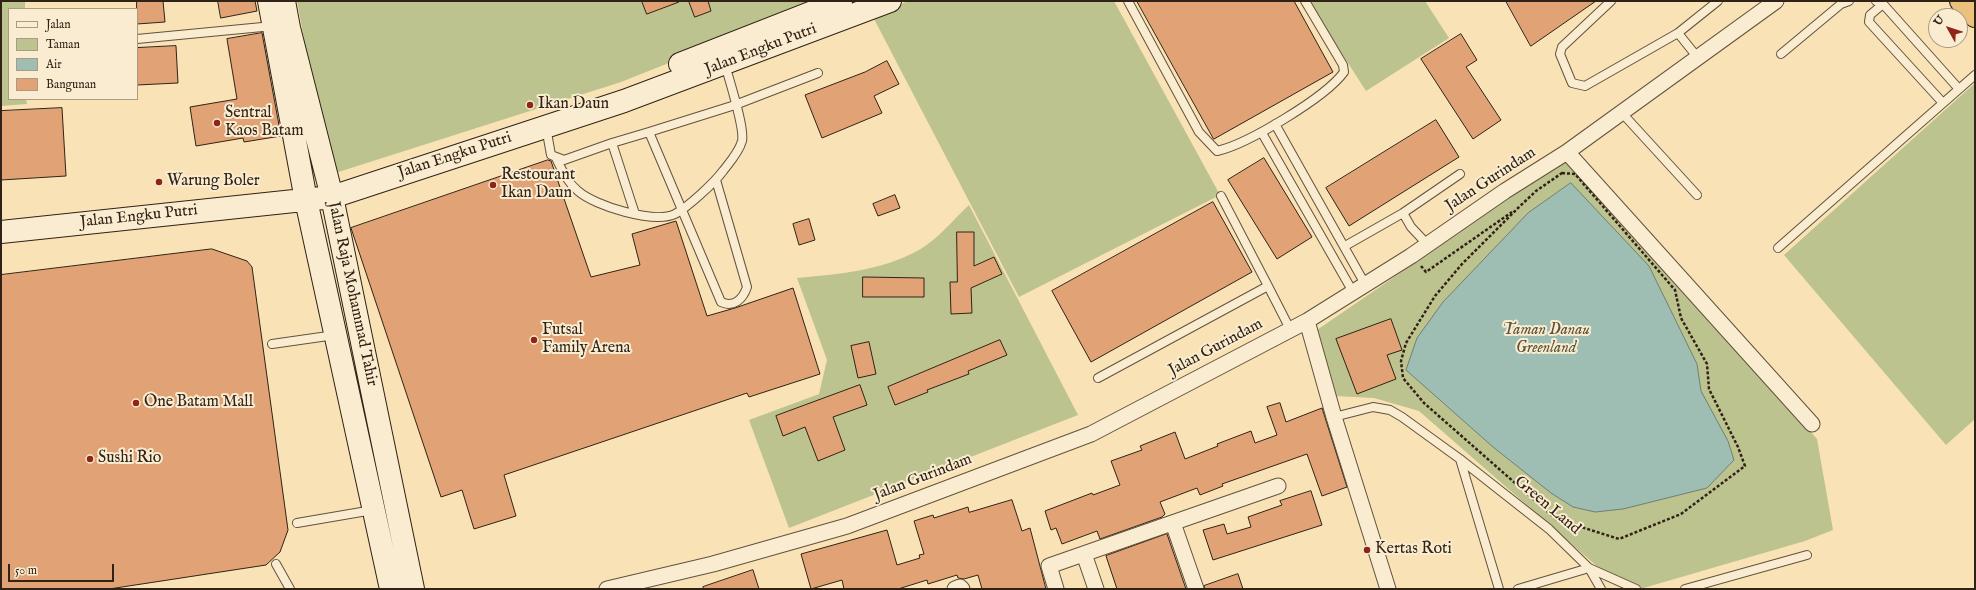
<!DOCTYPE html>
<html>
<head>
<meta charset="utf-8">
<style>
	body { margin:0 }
	#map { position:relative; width:1976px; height:590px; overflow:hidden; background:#f8e2b6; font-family:"IM FELL English",serif }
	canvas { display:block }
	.frame { position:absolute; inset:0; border:2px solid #302216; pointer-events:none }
	.legend { position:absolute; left:8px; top:8px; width:130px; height:92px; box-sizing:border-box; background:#faecd0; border:1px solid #a99b86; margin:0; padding:5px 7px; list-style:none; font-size:12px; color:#302216 }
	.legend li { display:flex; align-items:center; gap:8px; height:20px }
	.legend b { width:20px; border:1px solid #a99b86 }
	.north { position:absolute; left:1928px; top:8px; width:40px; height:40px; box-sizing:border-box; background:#faecd0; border:1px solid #a99b86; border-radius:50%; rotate:309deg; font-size:11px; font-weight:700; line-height:16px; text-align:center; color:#302216 }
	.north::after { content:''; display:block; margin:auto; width:14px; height:18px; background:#8f2418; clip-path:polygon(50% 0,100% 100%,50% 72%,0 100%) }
	.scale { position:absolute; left:8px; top:564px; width:106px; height:18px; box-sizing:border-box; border:2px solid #302216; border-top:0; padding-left:5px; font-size:12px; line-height:14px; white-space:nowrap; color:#302216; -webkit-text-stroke:3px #faecd0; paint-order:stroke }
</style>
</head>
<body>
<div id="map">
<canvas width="1976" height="590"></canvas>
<div class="frame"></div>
<ul class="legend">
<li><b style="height:5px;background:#faecd0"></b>Jalan</li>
<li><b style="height:11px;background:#bdc38e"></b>Taman</li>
<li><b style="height:11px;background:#9ebdb3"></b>Air</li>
<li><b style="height:11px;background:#e1a276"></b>Bangunan</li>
</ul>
<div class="north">U</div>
<div class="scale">50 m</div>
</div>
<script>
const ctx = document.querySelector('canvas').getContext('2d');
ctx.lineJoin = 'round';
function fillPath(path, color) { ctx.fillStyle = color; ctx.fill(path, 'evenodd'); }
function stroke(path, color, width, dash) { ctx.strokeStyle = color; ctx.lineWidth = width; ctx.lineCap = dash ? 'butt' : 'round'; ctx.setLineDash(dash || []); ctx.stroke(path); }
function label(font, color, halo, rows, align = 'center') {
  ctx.font = font + ' "IM FELL English",serif'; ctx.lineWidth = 4; ctx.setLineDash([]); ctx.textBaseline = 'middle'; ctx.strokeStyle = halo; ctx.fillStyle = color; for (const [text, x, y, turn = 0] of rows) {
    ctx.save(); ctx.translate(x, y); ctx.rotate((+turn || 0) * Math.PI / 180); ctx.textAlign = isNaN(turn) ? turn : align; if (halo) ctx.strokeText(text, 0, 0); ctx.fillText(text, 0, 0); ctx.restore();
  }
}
fillPath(new Path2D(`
	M1 1H25V9H9V99H26L27 104 1 106Z
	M297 1H825L621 82 329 175Z
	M908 1H1114L1220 195 1019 297 873 17Z
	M1308 1H1425L1449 38 1366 91Z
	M1975 83V419L1946 445 1784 255Z
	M1568 158 1817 439 1833 530 1805 541 1640 589H1623L1419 411 1374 398 1334 396 1314 332Z
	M969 205 1078 415 789 528 749 420 819 394 827 360 797 278C839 274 881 271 919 250 938 239 953 220 969 205Z`), '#bdc38e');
const water = new Path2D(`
	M1571 183 1649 266 1697 364 1701 391 1728 441 1734 460 1707 488 1623 509 1595 512 1573 507 1551 493 1493 447 1406 370 1417 338 1443 302 1528 213Z`);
fillPath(water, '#9ebdb3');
stroke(water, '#727f74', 1);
const building = new Path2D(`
	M137 1H163L165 22 137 24Z
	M218 1H255L257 11 221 18Z
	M642 1H679V2L647 14Z
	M689 1H708L711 11 695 17Z
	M1137 1H1294L1333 72 1214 139Z
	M1506 1H1596L1531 46Z
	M262 33 281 136 244 142 243 138 196 146 190 107 237 99 227 39Z
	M1461 34 1477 60 1466 67 1501 120 1473 139 1421 59Z
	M176 46 178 83 137 85V48Z
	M887 61 899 84 874 96 882 113 822 138 805 95 865 72Z
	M62 108 66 176 1 180V111Z
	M1436 120 1459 157 1349 226 1326 188Z
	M1264 158 1312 237 1277 259 1228 180Z
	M548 160 551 161 591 277 640 265 632 234 676 221 707 316 735 308 793 288 820 374 749 397 747 393 504 475 516 516 474 529 462 490 441 497 351 228Z
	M895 195 900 208 878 216 873 204Z
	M1213 202 1252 272 1091 362 1052 291Z
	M809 219 815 240 799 245 793 224Z
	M957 232H974V266L994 257 1002 274 971 288 972 313 951 314 950 282H957Z
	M212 249 247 261 252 267 288 530 280 552 266 565 109 589H1V275Z
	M863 277 924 278V297H863Z
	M1391 319 1402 350 1387 355 1396 379 1357 394 1336 339Z
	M1000 340 1007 355 968 371 969 374 927 390 928 392 895 405 888 387Z
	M869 342 876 374 858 378 851 346Z
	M860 385 867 405 833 417 845 450 818 461 805 427 783 436 776 416Z
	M1280 403 1286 422 1322 408 1347 487 1322 496 1307 454 1222 484 1223 486 1200 495 1197 488 1160 502 1165 514 1162 517 1100 539 1097 531 1062 544 1056 528 1051 530 1045 511 1092 493 1093 495 1120 485 1111 461 1142 450 1140 446 1175 432 1185 459 1218 446 1217 444 1251 431 1255 443 1277 435 1267 407Z
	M1311 491 1322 525 1213 560 1203 530 1224 524 1227 534 1251 527 1248 517 1282 505 1280 501Z
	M1012 500 1022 531 1030 528 1046 589H982L978 575 964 579 958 578 957 575 928 584 927 580 898 589H844L842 580 811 589 801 554 887 530 897 565 920 558 919 555 924 554 914 521 933 515 934 518 968 507 969 512Z
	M1167 534 1186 589H1117L1106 556Z
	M753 570 759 589H703V587Z
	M1238 574 1243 589H1205L1204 586Z`);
fillPath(building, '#e1a276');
stroke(building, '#302216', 1);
const lane = new Path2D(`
	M1128 1 1199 132 1217 151C1248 144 1326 97 1344 72L1343 65 1305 1
	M1611 1 1562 47 1560 54 1572 83 1585 86 1678 33 1718 1
	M1876 1 1883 4 1959 89
	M1883 4 1870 15 1869 22 1943 103
	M1678 33 1698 58
	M137 39 273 26
	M1781 54 1841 4 1849 1
	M1622 113 1697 195
	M1275 124 1365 284
	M546 127 551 155 564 160 612 143
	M1262 133 1353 292
	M556 158C562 170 567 182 578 191 595 206 654 224 675 214 688 207 714 183 723 171 730 162 739 152 742 141 745 128 729 80 725 64
	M716 180 747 287C743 299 734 308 721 302L649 132 735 105 818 73
	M1221 196 1268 286
	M1403 213 1411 227 1427 244
	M635 214 612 143 649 132
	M1345 246 1403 213 1460 174
	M1778 248 1975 75
	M272 344 335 335
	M1098 378 1268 286 1290 329
	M1334 417 1373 407 1390 410 1402 417 1460 459 1549 529 1589 568 1601 589
	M1460 459 1499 589
	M297 523 373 510
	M276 564 290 589
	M1518 589 1589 568 1636 589
	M1685 589 1807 555`);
const street = new Path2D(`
	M1567 152 1812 424
	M1307 321 1334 417 1388 589
	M1173 523 1196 589
	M1084 554 1096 589
	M607 589 713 564 847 526 1091 434 1307 321 1411 256 1505 191 1567 152 1776 1
	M955 589 960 587 962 589
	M1056 589 1049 566 1278 486`);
const secondary = new Path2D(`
	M269 1 306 200 391 589
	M284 1 289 28 332 197 413 589
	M680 64 841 1
	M1 232 332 197 624 101 890 1`);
const highway = new Path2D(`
	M1961 1 1975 16`);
stroke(lane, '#62523e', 10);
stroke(street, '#62523e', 17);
stroke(secondary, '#302216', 24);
stroke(highway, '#302216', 24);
stroke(new Path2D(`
	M1562 173 1575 174 1675 290 1681 318 1707 364 1709 389 1738 447 1745 466 1681 514 1619 539 1556 519 1424 403 1403 378 1401 361 1406 343 1435 296 1462 264 1518 208 1536 191Z
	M1421 266 1426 272 1512 212`), '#302216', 2.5, [3, 2]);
stroke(lane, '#faecd0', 8);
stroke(street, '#faecd0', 15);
stroke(secondary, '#faecd0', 22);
stroke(highway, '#ecc17b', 22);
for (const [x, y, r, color] of [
	[530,105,4,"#8f2418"],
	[217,123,4,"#8f2418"],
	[159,182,4,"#8f2418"],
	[493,185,4,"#8f2418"],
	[534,340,4,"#8f2418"],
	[136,403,4,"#8f2418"],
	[90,459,4,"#8f2418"],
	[1367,550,4,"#8f2418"]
]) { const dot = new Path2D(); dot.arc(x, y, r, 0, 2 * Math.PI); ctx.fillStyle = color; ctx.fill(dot); stroke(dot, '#faecd0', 1.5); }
label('16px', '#302216', '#faecd0', [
	["Jalan Engku Putri",761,50,-21],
	["Jalan Engku Putri",455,156,-18],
	["Jalan Gurindam",1491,180,-33],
	["Jalan Engku Putri",139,217,-6],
	["Jalan Raja Mohammad Tahir",352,294,78],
	["Jalan Gurindam",1216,348,-28],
	["Jalan Gurindam",923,478,-21],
	["Green Land",1547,506,40]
]);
label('16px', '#302216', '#faecd0', [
	["Ikan Daun",538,105],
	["Sentral",225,114],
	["Kaos Batam",225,132],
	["Restourant",501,176],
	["Ikan Daun",501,194],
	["Warung Boler",167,182],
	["Futsal",542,331],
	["Family Arena",542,349],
	["One Batam Mall",144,403],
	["Sushi Rio",98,459],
	["Kertas Roti",1375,550]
], 'left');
label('italic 16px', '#5a523a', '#faecd0', [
	["Taman Danau",1546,331],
	["Greenland",1546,349]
]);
</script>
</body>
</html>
